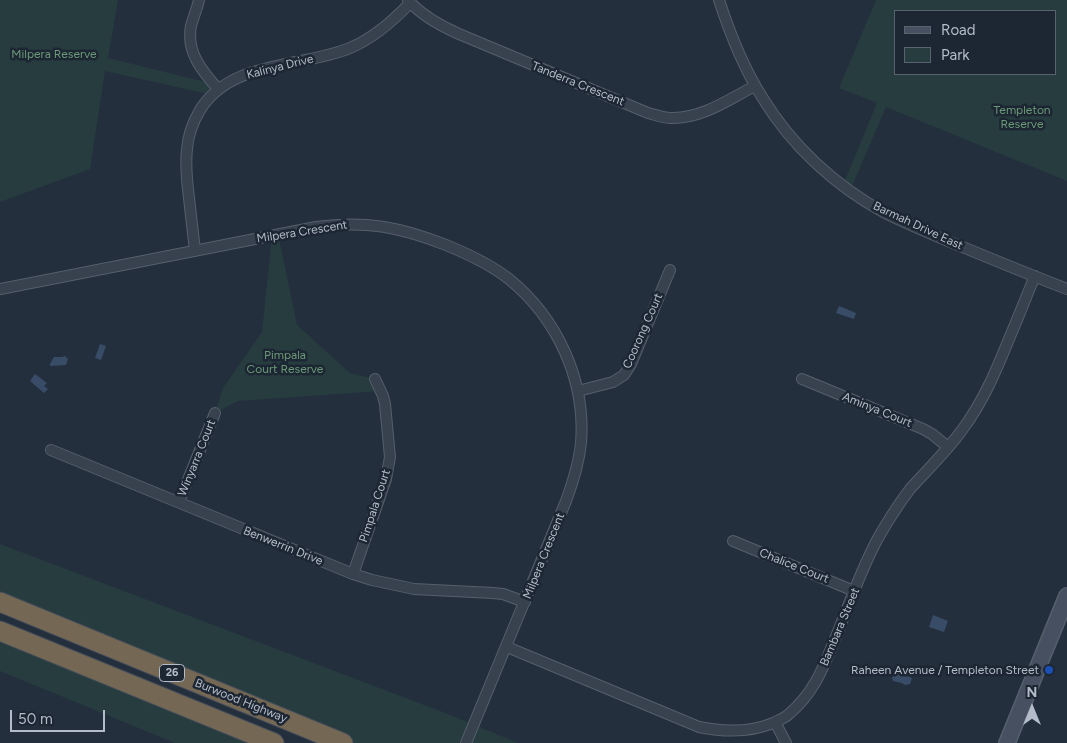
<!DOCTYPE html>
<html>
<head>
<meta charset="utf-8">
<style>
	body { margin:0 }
	#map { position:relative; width:1067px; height:743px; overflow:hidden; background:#242f3e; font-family:Figtree,sans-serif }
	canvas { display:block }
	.legend { position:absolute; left:894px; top:10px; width:162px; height:65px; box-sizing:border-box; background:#1d2633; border:1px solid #59626f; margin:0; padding:6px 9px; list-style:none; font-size:15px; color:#b4bcc9 }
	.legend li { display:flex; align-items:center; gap:10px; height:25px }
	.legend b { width:25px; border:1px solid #59626f }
	.north { position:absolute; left:1007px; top:683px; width:50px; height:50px; -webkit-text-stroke:4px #1d2633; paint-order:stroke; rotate:0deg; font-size:14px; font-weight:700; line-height:20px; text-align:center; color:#b4bcc9 }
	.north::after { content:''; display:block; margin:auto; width:18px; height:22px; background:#b4bcc9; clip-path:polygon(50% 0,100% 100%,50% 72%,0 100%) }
	.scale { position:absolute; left:10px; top:710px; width:95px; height:22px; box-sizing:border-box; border:2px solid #b4bcc9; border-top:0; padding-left:6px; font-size:15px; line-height:18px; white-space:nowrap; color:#b4bcc9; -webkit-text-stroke:4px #1d2633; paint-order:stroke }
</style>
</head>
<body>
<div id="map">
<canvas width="1067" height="743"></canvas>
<ul class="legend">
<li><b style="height:6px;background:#465061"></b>Road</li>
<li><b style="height:14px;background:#263c3f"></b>Park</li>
</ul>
<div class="north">N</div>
<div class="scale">50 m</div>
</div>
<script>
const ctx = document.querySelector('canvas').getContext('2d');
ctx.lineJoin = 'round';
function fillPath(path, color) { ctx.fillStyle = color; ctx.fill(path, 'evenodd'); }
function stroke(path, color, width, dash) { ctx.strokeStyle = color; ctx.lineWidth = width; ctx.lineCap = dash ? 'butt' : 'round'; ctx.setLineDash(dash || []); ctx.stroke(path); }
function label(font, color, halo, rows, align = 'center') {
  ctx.font = font + ' Figtree,sans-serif'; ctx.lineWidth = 5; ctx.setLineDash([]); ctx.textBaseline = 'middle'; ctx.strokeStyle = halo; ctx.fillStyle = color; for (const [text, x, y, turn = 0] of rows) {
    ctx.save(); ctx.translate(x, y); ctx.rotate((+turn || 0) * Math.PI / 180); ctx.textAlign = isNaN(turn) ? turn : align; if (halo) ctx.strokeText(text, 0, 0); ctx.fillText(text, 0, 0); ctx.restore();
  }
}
fillPath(new Path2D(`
	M0 0H118L108 58 214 84 212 95 105 71 90 169 0 202Z
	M876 0H1067V181L886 107 850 191 843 185 877 103 839 88ZM896 11H1056V74H896Z
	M278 234 297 325 350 373 375 379 381 391 238 401 215 413 223 388 262 332 272 236Z
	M0 544 448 714 518 743H343L0 602Z
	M0 631 274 743H175L0 671Z`), '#263c3f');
fillPath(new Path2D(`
	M839 306 856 313 854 319 836 313Z
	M100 344 106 346 101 360 95 358Z
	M65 356 68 359 66 365 50 366V364L54 357H62Z
	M35 374 47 383 44 386 48 389 44 393 30 381Z
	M933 615 948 621 944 632 929 627Z
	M895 672 912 678 910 684 905 685 902 683 893 681 892 678Z`), '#394c67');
const street = new Path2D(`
	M199 0C197 9 193 18 191 26 186 52 202 71 218 89
	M408 0C421 15 441 26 459 34L648 113C656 115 663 118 671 118 702 119 729 99 755 86
	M719 0C730 34 743 67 762 97 791 145 835 186 885 213 911 226 938 237 965 248 999 262 1033 276 1067 289
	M195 251C193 233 191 216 189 198 187 182 185 165 187 149 188 135 193 122 200 110 231 60 301 68 350 48 374 38 393 21 410 3
	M0 289 316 227C365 220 400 227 446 245 468 254 490 264 509 279 557 318 586 380 581 443 579 463 573 482 566 501L466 743
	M802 379 923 429 932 434 948 447
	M578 391 613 382 624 375 631 364 670 270
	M51 450 353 574 372 580 414 589 493 593 503 594 525 602
	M179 502 215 413
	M733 541 854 591
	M353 574 386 479 390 457 385 404 383 396 375 379
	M507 647 699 727C724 732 749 733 773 723 779 720 785 718 789 714 816 691 824 665 837 634 850 602 861 570 877 540 887 522 898 505 910 489 928 469 947 451 962 430 983 402 996 371 1009 339 1018 318 1026 297 1035 276
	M775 722 786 743`);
const secondary = new Path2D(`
	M1007 743 1067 596`);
const highway = new Path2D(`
	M0 602 343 743
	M0 631 274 743`);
stroke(street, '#565f6c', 12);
stroke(secondary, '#565f6c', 18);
stroke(highway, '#434c59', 21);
stroke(street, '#38414e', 10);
stroke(secondary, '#465061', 15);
stroke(highway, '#746855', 19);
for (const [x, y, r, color] of [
	[1049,670,5,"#1a4fb4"]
]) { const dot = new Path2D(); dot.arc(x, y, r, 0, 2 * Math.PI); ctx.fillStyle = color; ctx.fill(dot); stroke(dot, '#1d2633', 2); }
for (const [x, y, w] of [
	[172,673,25]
]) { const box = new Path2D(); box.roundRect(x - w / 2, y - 8.5, w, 17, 4); ctx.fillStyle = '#1d2633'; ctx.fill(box); stroke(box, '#b4bcc9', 1); }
label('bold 11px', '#b4bcc9', null, [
	["26",172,673]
]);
label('12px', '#6b9a76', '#1d2633', [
	["Milpera Reserve",54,54],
	["Templeton",1022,110],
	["Reserve",1022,124],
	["Pimpala",285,355],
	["Court Reserve",285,369]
]);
label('12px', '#b4bcc9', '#1d2633', [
	["Kalinya Drive",280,67,-14],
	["Tanderra Crescent",578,84,22],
	["Barmah Drive East",918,226,25],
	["Milpera Crescent",302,232,-9],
	["Coorong Court",643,331,-66],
	["Aminya Court",877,410,22],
	["Winyarra Court",197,458,-68],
	["Pimpala Court",375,506,-72],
	["Benwerrin Drive",283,546,22],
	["Milpera Crescent",544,556,-68],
	["Chalice Court",794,566,22],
	["Bambara Street",840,627,-67],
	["Burwood Highway",241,701,22]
]);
label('12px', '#b4bcc9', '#1d2633', [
	["Raheen Avenue / Templeton Street",1039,670]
], 'right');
</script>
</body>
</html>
